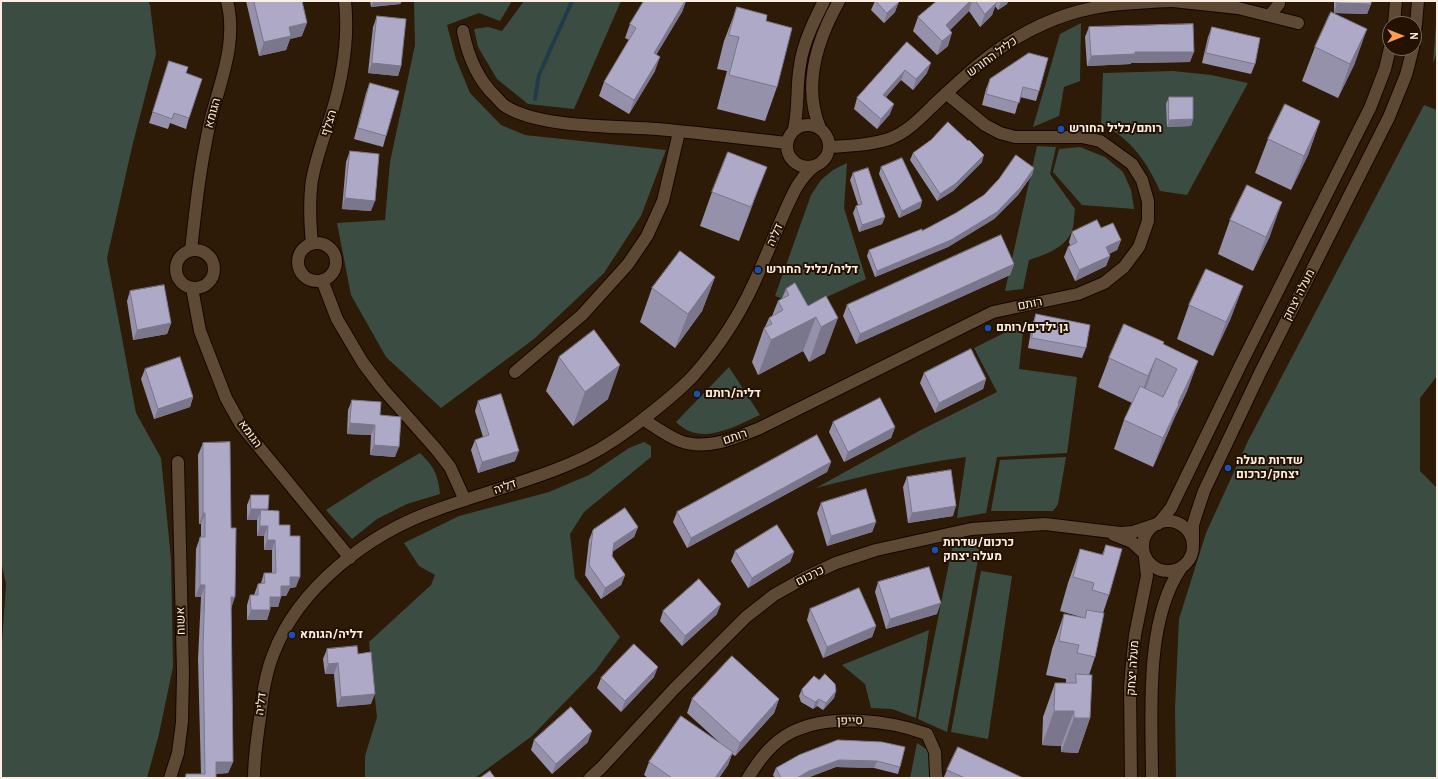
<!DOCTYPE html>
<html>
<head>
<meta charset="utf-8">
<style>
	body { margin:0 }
	#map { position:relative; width:1438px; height:779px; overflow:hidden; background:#2d1b08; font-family:Karla,sans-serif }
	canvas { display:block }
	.frame { position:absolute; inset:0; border:2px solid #fbeee2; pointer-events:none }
	.north { position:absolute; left:1382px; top:16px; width:40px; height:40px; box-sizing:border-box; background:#231201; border:1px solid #796a5b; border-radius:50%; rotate:90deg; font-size:11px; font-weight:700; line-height:16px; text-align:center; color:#fbeee2 }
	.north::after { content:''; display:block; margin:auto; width:14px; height:18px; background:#fd9c56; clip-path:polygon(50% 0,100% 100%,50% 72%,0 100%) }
</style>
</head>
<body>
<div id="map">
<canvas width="1438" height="779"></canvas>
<div class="frame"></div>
<div class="north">N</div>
</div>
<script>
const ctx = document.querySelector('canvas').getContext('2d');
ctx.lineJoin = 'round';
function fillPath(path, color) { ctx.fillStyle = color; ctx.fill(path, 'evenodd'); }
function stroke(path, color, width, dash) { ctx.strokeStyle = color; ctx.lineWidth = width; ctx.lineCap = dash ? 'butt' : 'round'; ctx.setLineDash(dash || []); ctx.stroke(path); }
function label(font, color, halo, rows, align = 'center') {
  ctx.font = font + ' Karla,Heebo,sans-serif'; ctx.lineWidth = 4; ctx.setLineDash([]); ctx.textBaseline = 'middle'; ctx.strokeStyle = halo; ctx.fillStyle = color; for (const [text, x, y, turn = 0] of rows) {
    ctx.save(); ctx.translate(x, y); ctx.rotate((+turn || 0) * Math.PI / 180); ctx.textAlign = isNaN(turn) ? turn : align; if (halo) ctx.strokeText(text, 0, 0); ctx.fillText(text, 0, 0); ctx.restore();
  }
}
fillPath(new Path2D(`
	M1 1H148L150 5 156 54 132 147 107 258 136 413 161 458 171 559 173 667 159 734 147 778H1V658L6 584 1 561Z
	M414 1H512L500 21 479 13 447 25 456 59 470 93 501 125 525 135 666 150 641 216 604 273 534 339 441 408 386 357 351 295 337 223 385 220 390 162 415 45Z
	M524 1H621L574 109 528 104 497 79 478 47 474 29 488 27 502 31Z
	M1437 9V52L1433 64Z
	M1081 23 1080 81 1064 87 1059 116 1033 127 1060 34Z
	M1173 71 1211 75 1248 83 1187 195 1160 191C1151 171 1140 152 1123 138 1116 132 1108 128 1101 124L1103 73Z
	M1424 105 1437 110V376L1420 398V471L1437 488V778H1176L1175 708 1179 619 1206 533 1248 441Z
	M1037 146 1056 147 1050 174 1075 209C1074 215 1074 225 1072 231 1064 249 1046 254 1029 260L1023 289 1005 291Z
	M1080 147 1105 157 1123 172 1131 190 1134 209 1082 205 1053 172 1059 149Z
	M847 163 844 208 866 279 805 307 775 296 811 195 821 180 833 170Z
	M1024 323 1019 369 1077 377 1067 453 997 457 986 513 957 518 966 457C914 464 866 475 816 488L919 431 997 392 974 348Z
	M729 367 760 415C733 427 701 447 676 422Z
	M644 442 651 446V457L584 512 570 534 575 578 620 637 596 670 532 736 475 778H365V756L377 717 369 642 431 585 435 575 419 566 404 543 459 516 549 492 589 475 629 448Z
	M420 453C434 467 438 474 440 494L407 504 377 519 352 539 326 510 373 480Z
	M1066 457 1058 504 1053 511H991L1000 460Z
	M982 540 980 548 947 732 918 719 952 548Z
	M981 571 1012 576 988 739 951 732Z
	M929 630 916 718 892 709 871 708 865 684 842 665Z
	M917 743 929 751V778H910Z`), '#3b4c42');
stroke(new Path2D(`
	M535 99 539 75 572 1`), '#203c48', 4);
const minor = new Path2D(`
	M1173 1 1238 8 1298 23
	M1270 15 1279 4V1
	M1394 24 1396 1
	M463 31C468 57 477 79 496 97 499 100 502 104 505 106 538 128 617 126 657 129 700 133 743 138 786 143
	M1414 39 1416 24 1418 1
	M787 146a21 21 0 1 1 42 0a21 21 0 1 1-42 0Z
	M820 128C802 85 817 40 839 1
	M794 129C799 107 796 87 800 65 803 43 814 21 824 1
	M829 147C849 146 870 145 889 139 909 132 924 114 939 100 956 84 973 68 992 54 1021 33 1057 15 1093 8 1119 3 1146 2 1172 1
	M298 262a19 19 0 1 1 38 0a19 19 0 1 1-38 0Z
	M312 244C310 223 309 201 312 180 316 157 325 135 332 112 343 76 349 39 345 1
	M191 250C195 216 198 181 205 147 207 136 209 125 212 114 222 77 237 40 227 1
	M176 269a19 19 0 1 1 38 0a19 19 0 1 1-38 0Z
	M322 280 337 319 363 363 382 388 436 449 450 467 465 500
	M192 288 200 331 226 398 241 425 350 558
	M515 372 582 315 628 264 647 236 663 201 679 132
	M643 419C655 427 667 436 680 441 707 451 735 438 760 428L993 312 1078 294 1104 283 1124 267 1139 247 1148 221V201L1142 180 1132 164 1117 153 1100 141 1082 137H1015L1000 133 985 125 946 93
	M1143 546a25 25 0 1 1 50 0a25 25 0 1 1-50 0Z
	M1158 524 1171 508 1241 364 1370 108 1385 69 1390 48
	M1114 535 1132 542 1144 553
	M1193 544V525L1196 515 1204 491 1224 449 1260 373 1389 117 1406 75 1413 48
	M170 778 178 753 182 722 183 672 178 462
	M254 778C254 758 257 738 260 718 262 697 265 675 273 655 298 587 370 533 436 510 479 494 524 483 567 465 590 456 613 442 634 426 654 411 675 395 693 376 717 349 739 316 754 283 769 251 780 219 796 188 802 179 806 172 815 166
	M590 778 601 768 674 689 746 617 774 595 806 577 836 563 876 550 971 529 1045 524 1120 533 1133 532 1154 525
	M748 778C759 760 772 742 792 732 830 713 888 720 927 734L935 752 936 775 937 778
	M1131 778 1130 687 1132 663 1135 635 1147 576 1145 558
	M1152 778C1152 715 1144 622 1181 568`);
stroke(minor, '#150500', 14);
stroke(minor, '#5e4935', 12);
fillPath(new Path2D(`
	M246 1H302V36L290 39 286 50 259 56Z
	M370 1H402L400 4 371 7Z
	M644 1H686L682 12 656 55 655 71 629 114 599 96 604 82 629 40 625 38 630 24Z
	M875 1H898L895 12 884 23 871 10Z
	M937 1H1008L1007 4 998 10 995 6 992 15 980 27 969 11 950 30 948 46 937 55 913 31 918 17Z
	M1334 1H1371V4L1367 14 1335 13 1355 63 1338 98 1302 81 1315 47 1334 13Z
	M737 7 766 21 777 87 765 121 717 109 727 71 717 69 724 41Z
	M377 16 401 66 398 76 368 73 373 27Z
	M1089 27 1190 62 1131 63V64L1087 66 1085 37Z
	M1212 27 1255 64 1251 74 1202 63 1208 37Z
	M907 42 927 73 913 90 901 80 886 97 890 114 877 129 854 109 857 98Z
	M1048 58 1039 91 1036 101 1020 97 1015 114 982 105 986 89 990 79Z
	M169 61 186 73 189 118 186 129 170 123 168 129 149 123Z
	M370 83 386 136 383 147 354 139 366 93Z
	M1169 97 1193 119 1191 126 1167 127 1166 104Z
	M1320 121 1308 155 1291 190 1255 173 1268 139Z
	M931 140 982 162 953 191 937 201 910 160 913 153Z
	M350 151 371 211 342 209 346 162Z
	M881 167 922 201 920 208 899 218 879 174Z
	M1034 168 1032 175 1018 195 994 219 948 247 875 277 867 256 869 250 922 231 956 213Z
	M853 173 885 217 882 224 859 232 853 213 856 206 858 205 850 180Z
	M712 192 754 201 739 241 700 226Z
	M1230 220 1270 236 1253 271 1218 254Z
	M1101 228 1121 240 1117 250 1109 254 1110 256 1106 266 1075 281 1064 257 1068 247 1070 245 1069 242 1072 232Z
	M1014 264 1010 275 856 344 843 316 847 305Z
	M715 277 702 311 675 348 640 322 652 288Z
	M1243 286 1230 320 1213 356 1177 339 1189 305Z
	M786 289 808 306 826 296 825 353 809 362 803 351 758 375 752 362 764 328 765 327 769 318 772 316 778 301 782 298Z
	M130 291 171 323 167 334 133 340 127 301Z
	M1036 314 1086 348 1082 358 1028 348 1032 325Z
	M1163 344 1198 361 1187 391 1173 421 1168 433 1153 467 1114 449 1124 420 1132 403 1098 387 1109 358Z
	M559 357 608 399 573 426 546 391Z
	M145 369 193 397 190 407 154 419 141 379Z
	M924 373 986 379 983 389 935 413 920 383Z
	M352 400 380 415 395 457 370 455 371 435 347 434 348 410Z
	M478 401 515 461 478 473 471 450 475 440 483 437 475 411Z
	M833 422 895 427 891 438 844 462 829 432Z
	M203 443 231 609 233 762 228 773 216 774V778H185L186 774H201L198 659 201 597H195L196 549 200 537H201V524H199L198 455Z
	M831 462 827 472 687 548 673 522 677 512Z
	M907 477 953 516 908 523 903 487Z
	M251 495 268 509V510L279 525 290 536 296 587 290 588 286 596H281L278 607H270V610L267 620H247V605L250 595H254L258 584 261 583 264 573H272V550H264V536H257V520H247V505Z
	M821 503 876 522 872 532 827 546 817 513Z
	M638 527 634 537 613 551 612 556 625 575 621 585 601 599 585 575 589 540 593 530Z
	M1106 545 1109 595 1103 613 1095 657 1089 675 1090 718 1078 753 1061 752V746L1042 745 1043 717 1055 683H1066V679L1046 675 1052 649 1064 614 1081 618V617L1060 611 1068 583 1080 549 1102 555Z
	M735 551 794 552 790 562 748 588 731 561Z
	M878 582 937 614 886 629 875 592Z
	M810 609 876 626 872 637 823 658 807 620Z
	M663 611 717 614 682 646 660 621Z
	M327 649 358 654 371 704 337 707 334 674H325L323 659Z
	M654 677 621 712 597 688 601 678Z
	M802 689 836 691 834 698 823 710 817 706 813 709 801 702 799 696Z
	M692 699H779L774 713 735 756 732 754 728 765 719 778H648L644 775 649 762 720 743 687 713Z
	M534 740 588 742 552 774 531 750Z
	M838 740 900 767 898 774 874 768 836 767 807 778H775L773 775 776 768Z
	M947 770 1023 778H947L944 777Z`), '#9691aa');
fillPath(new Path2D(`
	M373 1H402L400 4 371 7Z
	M685 1H686L682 12 649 67 654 53Z
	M970 1H972L969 11 941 39 946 25Z
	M1001 1H1008L1007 4 998 10Z
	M899 2 895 12 884 23 887 13Z
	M997 2 992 15 980 27 985 14Z
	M1337 3 1371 4 1367 14 1334 13Z
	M307 23 302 36 290 39 286 50 259 56 264 42 289 27Z
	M1367 29 1355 63 1338 98 1350 64Z
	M952 33 948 46 937 55 942 41Z
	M1135 52H1194L1190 62 1131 63V64L1087 66 1091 56Z
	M660 57 655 71 629 114 634 100Z
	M372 63 401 66 398 76 368 73Z
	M931 63 927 73 913 90 916 79Z
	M905 70 901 80 879 105 883 95Z
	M894 104 890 114 877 129 881 119Z
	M1193 119 1191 126 1167 127 1169 120Z
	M1320 121 1308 155 1291 190 1304 156Z
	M984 155 982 162 953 191 937 201 940 194Z
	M767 167 754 201 739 241 751 207Z
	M1034 168 1032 175 1018 195 994 219 948 247 875 277 877 271Z
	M345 198 375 201 371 211 342 209Z
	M922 201 920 208 899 218 902 211Z
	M1282 202 1270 236 1253 271 1266 237Z
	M885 217 882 224 859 232 862 225Z
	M1121 240 1117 250 1102 257 1106 247Z
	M1110 256 1106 266 1075 281 1079 270Z
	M1014 264 1010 275 856 344 860 334Z
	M715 277 702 311 675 348 688 314Z
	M1243 286 1230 320 1213 356 1226 322Z
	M816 317 803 351 758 375 771 340Z
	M838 318 825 353 809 362 821 327Z
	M171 323 167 334 133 340 137 330Z
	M1156 358 1146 388 1137 406 1148 376Z
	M1198 361 1187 391 1173 421 1168 433 1153 467 1163 438 1178 403Z
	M620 365 608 399 573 426 585 392Z
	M986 379 983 389 935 413 939 403Z
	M193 397 190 407 154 419 158 409Z
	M350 423 375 425 371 435 347 434Z
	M895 427 891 438 844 462 848 452Z
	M374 445 399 447 395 457 370 455Z
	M519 451 515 461 478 473 482 462Z
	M831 462 827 472 687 548 691 538Z
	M956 506 953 516 908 523 912 513Z
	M251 509H268L265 520 261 510 257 520H247Z
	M203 513H205L201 524H199Z
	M876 522 872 532 827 546 831 536Z
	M260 526H268L264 536H257Z
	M638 527 634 537 611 553 614 543Z
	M267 540H275L272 550H264Z
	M794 552 790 562 748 588 752 578Z
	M625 575 621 585 601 599 605 588Z
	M290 577H300L296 587 290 588 286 596H277L281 586Z
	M200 585H205L201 597H195Z
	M231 597H235L231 609Z
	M270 597H281L278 607H267Z
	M941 603 937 614 886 629 890 619Z
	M721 604 717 614 682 646 685 636Z
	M251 610H270L267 620H247Z
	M876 626 872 637 823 658 827 647Z
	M338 663 334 674H325L328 664Z
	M658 667 654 677 621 712 625 701Z
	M836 691 834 698 823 710 826 703Z
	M375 694 371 704 337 707 341 697Z
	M779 699 774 713 735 756 740 743Z
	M819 699 817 706 813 709 815 702Z
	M1054 711H1074L1061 746 1042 745Z
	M1074 718H1090L1078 753 1061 752Z
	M592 731 588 742 552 774 556 764Z
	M733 752 728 765 719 778H715Z
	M839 760 877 761 874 768 836 767 807 778H797L809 771Z
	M216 762H233L228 773 212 774Z`), '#7a768b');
const building = new Path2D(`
	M254 1H302L307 23 289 27 291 36 264 42Z
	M644 1H685L654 53 660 57 634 100 604 82 636 28 630 24Z
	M876 1H898L899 2 887 13Z
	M937 1H970L946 25 952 33 942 41 918 17Z
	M976 1H996L997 2 985 14Z
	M1337 1H1371V4L1337 3Z
	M737 7 767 15 766 21 792 28 777 87 729 75 739 37 729 35Z
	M1331 12 1367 29 1350 64 1315 47Z
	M377 16 406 19 401 66 372 63Z
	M1193 24 1194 52H1135V54L1091 56 1089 27Z
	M1212 27 1260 38 1255 64 1206 53Z
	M907 42 931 63 916 79 905 70 883 95 894 104 881 119 857 98Z
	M1029 53 1048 58 1039 91 1023 87 1019 103 986 94 990 79Z
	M169 61 188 67 186 73 202 79 189 118 174 113 172 119 153 112Z
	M370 83 399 91 386 136 358 128Z
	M1169 97H1193V119L1169 120Z
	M1285 104 1320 121 1304 156 1268 139Z
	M948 122 968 141 969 140 984 155 955 184 940 194 913 153 931 140Z
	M350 151 379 154 375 201 345 198Z
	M728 152 767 167 751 207 712 192Z
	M1016 155 1034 168 1020 188 997 212 951 240 877 271 869 250 922 229V231L956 213 984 195 999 179Z
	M902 158 922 201 902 211 881 167Z
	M868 168 885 217 862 225 856 206 862 204 853 173Z
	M1247 185 1282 202 1266 237 1230 220Z
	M1097 220 1101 228 1113 223 1121 240 1106 247 1110 256 1079 270 1068 247 1077 242 1072 232Z
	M1001 235 1014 264 860 334 847 305Z
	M680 251 715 277 688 314 652 288Z
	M1206 269 1243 286 1226 322 1189 305Z
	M795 283 808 306 826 296 838 318 821 327 816 317 771 340 764 328 772 324 769 318 783 310 778 301 789 295 786 289Z
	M164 285 171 323 137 330 130 291Z
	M1036 314 1090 325 1086 348 1032 338Z
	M1124 324 1164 342 1163 344 1198 361 1178 403 1179 404 1163 438 1124 420 1140 386 1163 397 1177 369 1156 358 1148 376 1109 358Z
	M594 330 620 365 585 392 559 357Z
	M971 349 986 379 939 403 924 373Z
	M180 357 193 397 158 409 145 369Z
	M501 394 519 451 482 462 475 440 489 435 478 401Z
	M880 398 895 427 848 452 833 422Z
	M352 400 381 402 380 415 401 417 399 447 374 445 375 425 350 423Z
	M817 435 831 462 691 538 677 512Z
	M230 442 231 528H236L235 597H231L233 762H216V778H186V774H205L203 647 205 585H200V537H205V513H203V443Z
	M951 470 956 506 912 513 907 477Z
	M866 489 876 522 831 536 821 503Z
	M251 495H269L268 509H251Z
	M625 508 638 527 614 543 612 556 625 575 605 588 589 565 593 530Z
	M261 510 279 511V525H290V536H300V577H290V586H281V597H270V610H251L250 595H258V584L265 583 264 573H276L275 540H267L268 526H260Z
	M777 525 794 552 752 578 735 551Z
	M1106 545 1122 549 1109 595 1092 590 1094 583 1073 577 1080 549 1103 555Z
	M929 567 941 603 890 619 878 582Z
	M699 579 721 604 685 636 663 611Z
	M859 588 876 626 827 647 810 609Z
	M1087 610 1104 613 1095 657 1077 653 1079 645 1059 641 1064 614 1085 618Z
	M634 644 658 667 625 701 601 678Z
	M357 646 358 654 371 652 375 694 341 697 338 663 328 664 327 649Z
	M732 656 779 699 740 743 692 699Z
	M825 674 835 684 836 691 826 703 819 699 815 702 803 695 802 689 814 676 819 680Z
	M1076 674 1092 675 1090 718H1074V711H1054L1055 683H1076Z
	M571 707 592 731 556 764 534 740Z
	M681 716 733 752 715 778H672L649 762Z
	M838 740 882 742 905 747 900 767 877 761 839 760 809 771 797 778H781L776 768 799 755Z
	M958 747 1023 778H965L947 770Z
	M490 771 495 778H480Z`);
fillPath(building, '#aea9c6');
stroke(building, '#7a768b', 1);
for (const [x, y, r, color] of [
	[1061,129,4,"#1a4fb4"],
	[758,270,4,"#1a4fb4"],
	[988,328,4,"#1a4fb4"],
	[697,394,4,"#1a4fb4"],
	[1228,468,4,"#1a4fb4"],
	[935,550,4,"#1a4fb4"],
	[292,635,4,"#1a4fb4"]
]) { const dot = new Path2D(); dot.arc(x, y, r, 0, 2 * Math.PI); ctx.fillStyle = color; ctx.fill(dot); stroke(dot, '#231201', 1.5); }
label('12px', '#fbeee2', '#231201', [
	["כליל החורש",992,57,-36],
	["הגומא",213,113,-75],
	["הצלף",329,123,-73],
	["דליה",775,235,-66],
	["מעלה יצחק",1299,295,-63],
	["רותם",1030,304,-11],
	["הגומא",250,434,54],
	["רותם",735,437,-19],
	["דליה",505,487,-19],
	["כרכום",810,576,-27],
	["אשוח",181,621,-91],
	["מעלה יצחק",1133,668,-86],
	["דליה",261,704,-83],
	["סייפן",850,721,-1]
]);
label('bold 12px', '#fbeee2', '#231201', [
	["רותם/כליל החורש",1069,129],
	["דליה/כליל החורש",766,270],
	["גן ילדים/רותם",996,328],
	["דליה/רותם",705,394],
	["שדרות מעלה",1236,461],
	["יצחק/כרכום",1236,475],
	["כרכום/שדרות",943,543],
	["מעלה יצחק",943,557],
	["דליה/הגומא",300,635]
], 'left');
</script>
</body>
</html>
